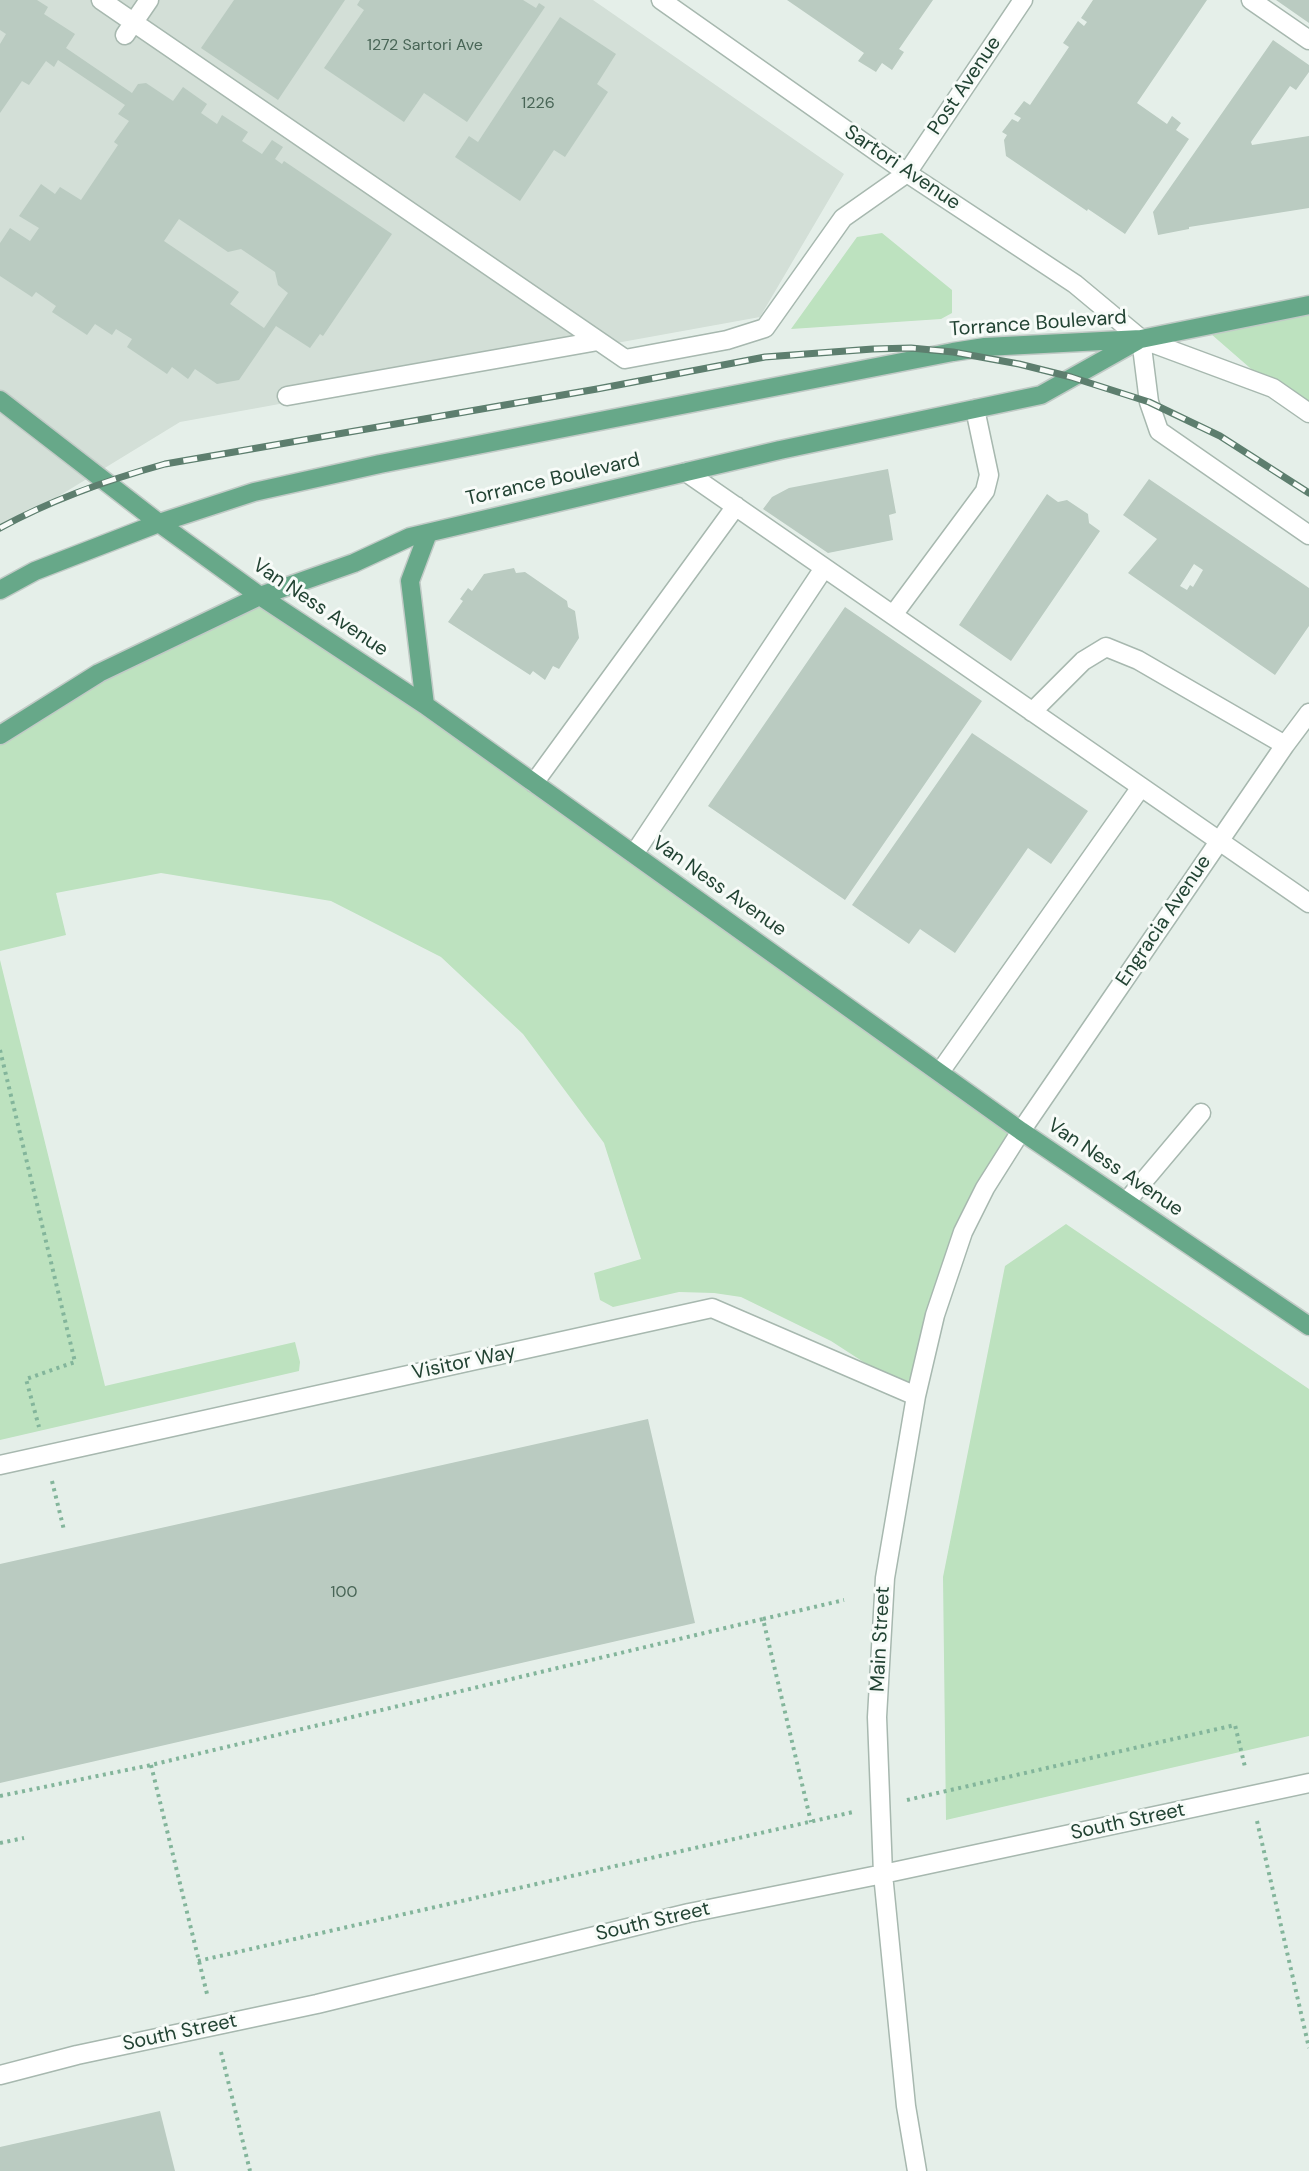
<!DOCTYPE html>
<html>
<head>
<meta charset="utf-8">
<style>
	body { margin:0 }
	canvas { display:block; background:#e5efe9 }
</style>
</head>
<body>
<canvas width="1309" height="2171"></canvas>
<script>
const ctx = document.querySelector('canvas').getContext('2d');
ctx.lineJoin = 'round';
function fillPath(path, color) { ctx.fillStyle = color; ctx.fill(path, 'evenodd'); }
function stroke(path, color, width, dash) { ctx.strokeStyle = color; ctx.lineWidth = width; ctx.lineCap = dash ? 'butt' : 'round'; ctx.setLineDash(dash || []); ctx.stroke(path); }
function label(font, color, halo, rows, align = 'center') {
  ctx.font = font + ' "DM Sans",sans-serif'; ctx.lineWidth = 6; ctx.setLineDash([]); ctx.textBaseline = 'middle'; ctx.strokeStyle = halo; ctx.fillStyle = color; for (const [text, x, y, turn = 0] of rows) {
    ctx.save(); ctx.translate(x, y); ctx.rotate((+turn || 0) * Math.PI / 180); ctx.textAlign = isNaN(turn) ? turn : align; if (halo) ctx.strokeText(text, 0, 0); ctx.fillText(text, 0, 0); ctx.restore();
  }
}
fillPath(new Path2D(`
	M0 0H593L844 174 760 317 180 422 0 532Z`), '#d3dfd7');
fillPath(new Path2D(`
	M882 233 952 290V313L941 319 791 329 857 237Z
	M1309 305V413L1273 388 1203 327Z
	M260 596 1021 1131 985 1188 916 1396 831 1341 741 1297 714 1293 679 1292 613 1307 600 1300 594 1273 641 1259 604 1143 523 1034 441 957 331 901 161 873 56 893 66 935 0 951V735Z
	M0 960 105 1386 295 1342 300 1362 299 1371 0 1440Z
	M1066 1224 1309 1389V1736L946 1820 943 1577 1005 1266Z`), '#bde2bf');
fillPath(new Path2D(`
	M0 0H37L48 7 44 14 75 34 66 48 132 93 138 84 146 83 173 101 183 87 207 104 201 113 217 124 222 115 248 132 242 141 262 154 272 140 283 147 275 159 282 164 284 161 392 234 323 336 320 334 310 348 276 326 239 380 217 384 195 369 188 379 172 367 167 374 127 347 132 339 116 329 112 335 95 324 87 335 52 312 56 306 36 292 32 297 0 276V243L10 228 30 241 39 228 19 216 41 184 55 194 60 187 81 200 118 145 114 142 129 121 118 114 125 105 58 60 54 67 46 61 29 85 22 81 0 113V44L6 34 0 30ZM179 219 228 252 241 249 275 272 278 285 288 293 264 328 230 304 239 292 164 241Z
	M234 0H345L278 100 201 48Z
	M360 0H523L536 8 539 3 545 7 467 122 424 93 404 122 324 68 364 10 357 5Z
	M787 0H933L899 49 904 52 892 70 882 63 876 72 858 61 864 53Z
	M1093 0H1207L1137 103 1167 124 1172 116 1181 123 1176 130 1189 139 1125 234 1088 209 1087 211 1006 156 1004 140 1007 135 1002 132 1012 119 1018 122 1021 118 1014 114 1024 101 1030 105 1069 47 1063 43 1078 21 1084 26 1087 22 1081 18Z
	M1276 0H1309V23Z
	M560 17 616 54 597 84 608 92 565 157 554 150 520 201 455 157 469 136 478 142Z
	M1273 40 1309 65V72L1296 90 1290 86 1251 142 1252 145 1309 136V208L1189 227V229L1158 235 1153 212Z
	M888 469 896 513 889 515 893 540 828 553 763 509 772 497 789 488Z
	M1149 479 1309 588V626L1275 675 1128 573 1157 539 1123 515ZM1194 564 1203 570 1193 587 1190 585 1187 590 1180 586Z
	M1047 494 1058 502 1067 500 1088 514 1089 523 1100 531 1011 661 959 625Z
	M514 568 516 573 525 572 567 601 568 607 575 611 579 638 559 669 553 666 545 680 533 671 530 675 448 622 463 601 460 599 468 588 472 591 484 574Z
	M845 607 982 701 845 900 708 806Z
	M972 733 1088 811 1051 864 1028 848 955 953 920 929 909 944 852 905Z
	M648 1419 695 1623 0 1783V1564Z
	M160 2111 175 2171H0V2147Z`), '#bacbc1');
const minor = new Path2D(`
	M101 0 625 359 727 340 765 328 843 218 907 173 1023 0
	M661 0 907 173 1075 284 1141 339 1273 388 1309 413
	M1251 0 1309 40
	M125 35 149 0
	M1141 339 1149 402 1159 431 1309 535
	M287 396 598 341
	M686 472 1309 903
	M893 615 985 491 989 475 975 409
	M1032 712 1083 661 1106 647 1138 660 1285 745
	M534 783 736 506
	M634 854 824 568
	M940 1072 1141 787
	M1126 1202 1201 1113
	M0 1465 712 1308 916 1396
	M0 2075 77 2055 317 2004 689 1913 883 1874 1309 1783
	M917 2171 906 2106 883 1874 877 1717 885 1578 916 1396 935 1315 963 1232 985 1188 1021 1131 1285 745 1309 713`);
const major = new Path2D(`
	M0 400 159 523 260 596 425 705 1021 1131 1309 1326
	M0 590 35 571 159 523 254 492 380 464 953 352 985 347 1141 339 1309 305
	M425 705 410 581 428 533
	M0 735 99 673 260 596 354 563 410 537 780 450 1041 395 1137 341`);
stroke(minor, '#a7b8af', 21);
stroke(major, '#c1cac6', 21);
stroke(new Path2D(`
	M0 1050 75 1362 26 1379 39 1427
	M52 1481 64 1530
	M763 1619 844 1600
	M151 1765 208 1998
	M0 1796 151 1765 763 1619 811 1822
	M907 1800 1235 1725 1245 1767
	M1257 1821 1309 2048
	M0 1843 24 1838
	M198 1961 853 1812
	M221 2052 250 2171`), '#83b59b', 4, [3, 4.5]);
stroke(minor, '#fff', 18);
stroke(major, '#67a889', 18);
const rail = new Path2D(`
	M0 528C53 499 107 480 165 464L597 389 765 357 873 349 911 348 953 352 1019 364 1071 377 1149 402 1220 436 1309 493`);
stroke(rail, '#5d7e6e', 7);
stroke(rail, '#f7fbf8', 4.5, [14]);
label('16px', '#486556', null, [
	["1272 Sartori Ave",425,46],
	["1226",538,104],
	["100",344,1593]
]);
label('20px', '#224333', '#f7fbf8', [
	["Post Avenue",965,86,-56],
	["Sartori Avenue",902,168,34],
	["Torrance Boulevard",1038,324,-4],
	["Torrance Boulevard",553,480,-13],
	["Van Ness Avenue",320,608,34],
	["Van Ness Avenue",719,887,35],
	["Engracia Avenue",1164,921,-56],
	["Van Ness Avenue",1115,1168,34],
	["Visitor Way",464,1363,-12],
	["Main Street",881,1639,-87],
	["South Street",1128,1822,-12],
	["South Street",653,1922,-13],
	["South Street",180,2033,-12]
]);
</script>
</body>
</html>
